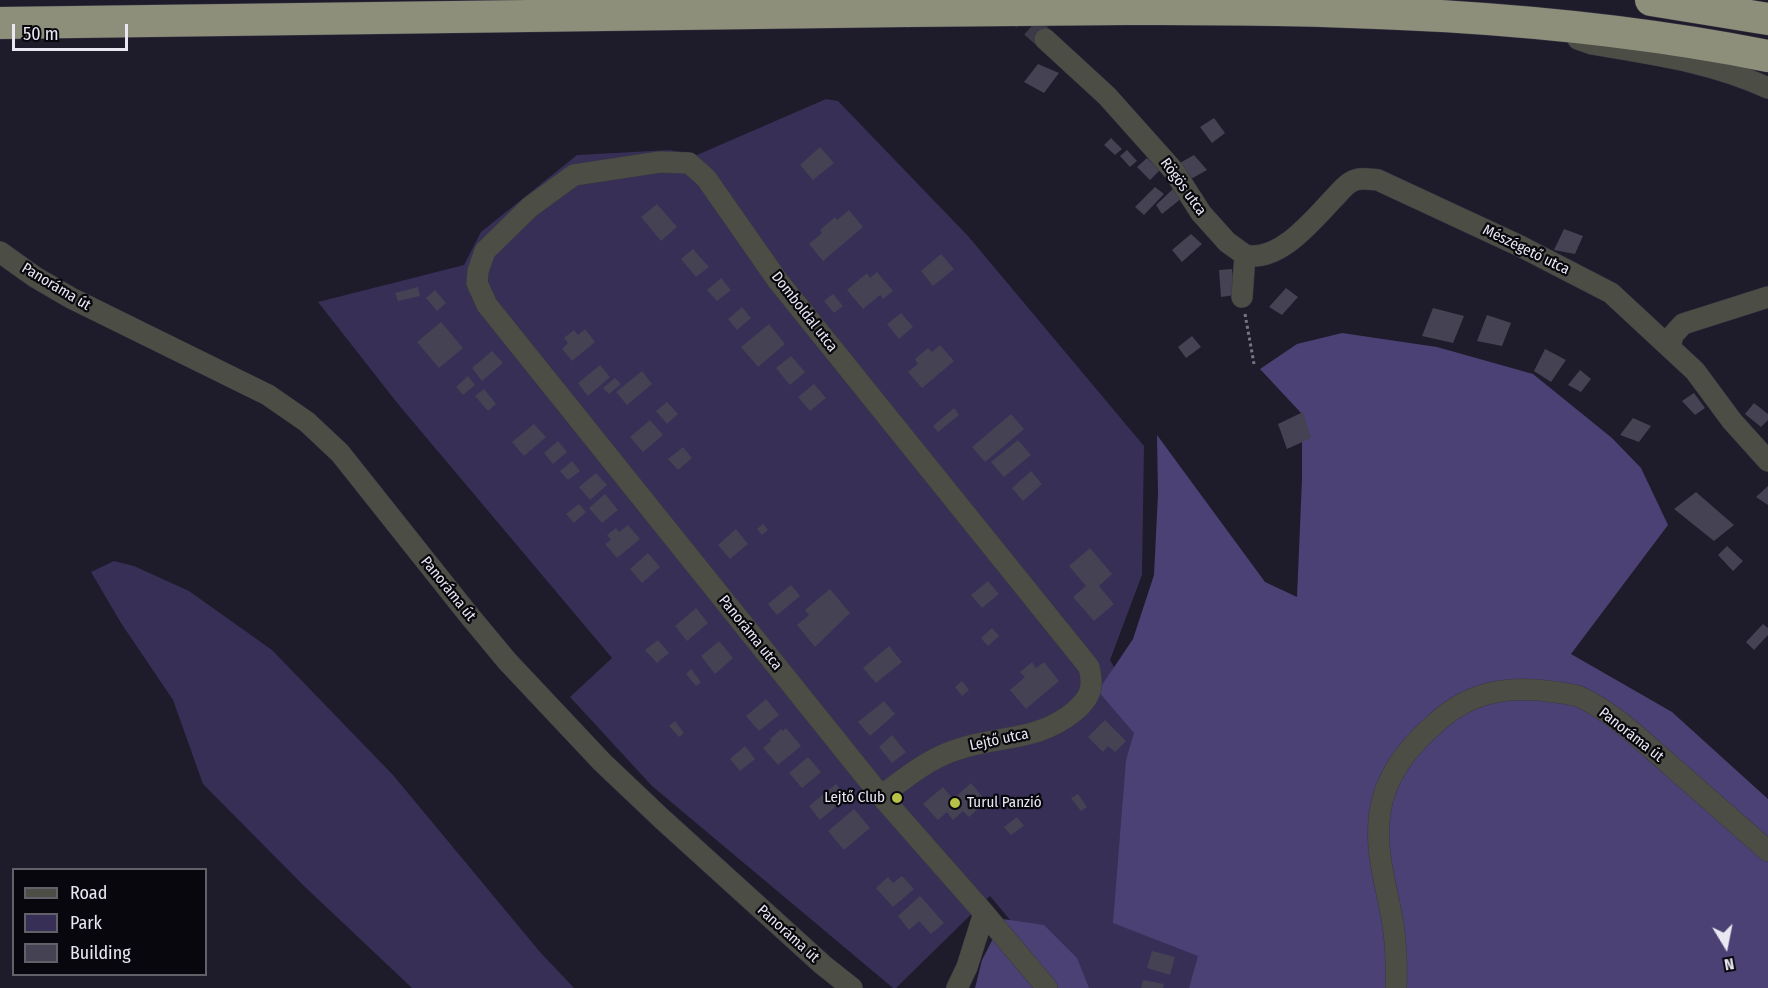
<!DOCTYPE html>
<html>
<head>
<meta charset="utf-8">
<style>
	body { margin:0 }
	#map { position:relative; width:1768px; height:988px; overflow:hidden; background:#1e1b2a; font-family:"Fira Sans Condensed",sans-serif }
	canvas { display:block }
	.legend { position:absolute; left:12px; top:868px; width:195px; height:108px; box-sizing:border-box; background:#08070d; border:2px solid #626169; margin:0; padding:8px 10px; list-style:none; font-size:18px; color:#e8e7f2 }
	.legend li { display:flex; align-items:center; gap:12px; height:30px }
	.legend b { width:30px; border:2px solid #626169 }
	.north { position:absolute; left:1696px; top:916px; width:60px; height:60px; -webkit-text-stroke:4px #08070d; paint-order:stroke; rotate:170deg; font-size:16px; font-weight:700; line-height:24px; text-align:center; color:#e8e7f2 }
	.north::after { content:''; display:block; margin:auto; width:21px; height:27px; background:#e8e7f2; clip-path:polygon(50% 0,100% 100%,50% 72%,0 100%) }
	.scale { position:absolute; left:12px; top:24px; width:116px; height:27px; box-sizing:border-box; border:3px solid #e8e7f2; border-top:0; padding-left:8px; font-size:18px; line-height:21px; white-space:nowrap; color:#e8e7f2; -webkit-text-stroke:4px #08070d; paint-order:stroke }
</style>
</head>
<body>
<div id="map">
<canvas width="1768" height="988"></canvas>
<ul class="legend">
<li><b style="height:8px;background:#4c4d45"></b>Road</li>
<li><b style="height:16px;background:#372f56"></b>Park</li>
<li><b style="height:16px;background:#444253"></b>Building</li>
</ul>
<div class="north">N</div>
<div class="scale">50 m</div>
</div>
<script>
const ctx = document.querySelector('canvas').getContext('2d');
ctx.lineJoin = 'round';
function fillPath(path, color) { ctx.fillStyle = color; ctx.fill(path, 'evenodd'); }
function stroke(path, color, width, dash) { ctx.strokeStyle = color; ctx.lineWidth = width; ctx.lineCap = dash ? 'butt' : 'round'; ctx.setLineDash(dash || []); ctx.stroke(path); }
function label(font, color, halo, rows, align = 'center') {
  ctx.font = font + ' "Fira Sans Condensed",sans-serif'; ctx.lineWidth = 4.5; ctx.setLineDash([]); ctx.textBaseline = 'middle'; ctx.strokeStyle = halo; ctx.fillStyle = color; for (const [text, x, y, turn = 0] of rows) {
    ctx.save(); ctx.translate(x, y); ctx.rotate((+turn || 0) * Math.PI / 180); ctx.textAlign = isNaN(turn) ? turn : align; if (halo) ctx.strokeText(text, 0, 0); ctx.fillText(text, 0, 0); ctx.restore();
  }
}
fillPath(new Path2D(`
	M826 99 838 101 968 236 1144 446 1142 575 1110 660 1162 752 1230 968 1203 988H1067L990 896 896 988H893L652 786 570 697 612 658 398 404 318 302 464 265 481 232 577 155 670 150 697 155Z
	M114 561 134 566 189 591 272 650 393 775 540 952 574 988H412L304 886 203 784 173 700 121 623 91 572Z`), '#372f56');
fillPath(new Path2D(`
	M1342 333 1437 347 1533 374 1612 438 1641 468 1668 525 1571 654 1672 712 1768 799V988H1189L1198 956 1113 923 1126 760 1134 733 1098 691 1133 639 1154 575 1158 494 1157 435 1265 582 1297 597 1302 479V414L1260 369 1297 344Z
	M1003 919 1044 925 1077 958 1089 988H975L982 960Z`), '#4c4174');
fillPath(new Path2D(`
	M1038 64 1059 73 1044 93 1024 82Z
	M1214 118 1225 133 1212 143 1200 127Z
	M1111 138 1122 149 1115 155 1104 145Z
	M820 147 834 163 813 180 800 165Z
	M1127 150 1137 161 1130 167 1120 156Z
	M1194 155 1207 170 1191 179 1178 164Z
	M1147 158 1160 170 1150 180 1137 167Z
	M1155 187 1164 194 1144 215 1135 207Z
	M1174 188 1182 198 1162 214 1156 205Z
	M657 204 677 227 661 241 641 217Z
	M849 210 863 227 823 261 809 244 822 233 820 230 835 217 837 220Z
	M1564 229 1583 236 1575 254 1554 250Z
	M1191 234 1202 244 1182 262 1172 250Z
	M693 249 709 267 696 277 681 259Z
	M941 254 954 269 933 286 921 271Z
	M1232 269 1235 295 1221 297 1219 270Z
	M877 272 893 291 883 299 880 295 863 309 847 290 867 273 870 278Z
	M721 278 731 290 717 301 707 290Z
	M418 287 420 296 398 301 395 293Z
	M1286 288 1298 297 1282 315 1269 307Z
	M435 290 446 303 437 311 426 298Z
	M833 294 843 306 834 313 824 301Z
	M742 307 751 318 737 330 728 319Z
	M1433 308 1464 316 1453 343 1422 336Z
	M901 313 913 327 899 339 887 324Z
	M1487 315 1511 323 1502 346 1477 341Z
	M441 322 463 348 439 368 417 342Z
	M769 324 785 344 758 367 741 347Z
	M585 329 595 342 572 361 562 349 568 343 564 338 574 330 578 335Z
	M1192 336 1201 347 1186 358 1178 347Z
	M940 345 954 361 922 388 908 372 918 364 915 359 928 348 932 352Z
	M1545 349 1566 360 1551 382 1534 371Z
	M492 351 503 363 482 381 472 368Z
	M791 356 805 372 790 385 776 368Z
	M600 365 610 377 588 396 578 383Z
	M1580 370 1591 379 1581 392 1568 385Z
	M642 371 652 384 627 405 616 392Z
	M468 376 475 385 463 395 456 387Z
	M615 378 621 384 609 394 603 388Z
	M814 384 826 398 810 411 798 397Z
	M484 389 496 404 488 411 475 396Z
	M1694 393 1705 408 1695 415 1682 401Z
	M667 402 678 414 667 424 656 411Z
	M1754 403 1768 414V420L1761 427 1745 414Z
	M954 408 959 415 938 432 933 426Z
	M1303 412 1311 438 1287 449 1278 424Z
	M1011 414 1024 429 985 462 972 447Z
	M1633 418 1651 426 1639 442 1620 435Z
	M650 420 663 435 643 452 630 437Z
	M534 424 546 437 524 456 512 442Z
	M1018 440 1031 455 1004 477 991 462Z
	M558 441 567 452 553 464 544 453Z
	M683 447 692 458 678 470 668 459Z
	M572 461 580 471 568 480 560 471Z
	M1031 471 1042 484 1023 501 1012 488Z
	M596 473 607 485 590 500 579 487Z
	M1768 486V505L1756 497Z
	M1696 492 1734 525 1714 541 1674 509Z
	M605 494 618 510 602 523 589 508Z
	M579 504 586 512 574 523 566 514Z
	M763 524 768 530 762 535 757 529Z
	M628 525 640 539 617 558 605 544 611 540 607 535 616 528 619 532Z
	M736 529 748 544 730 559 718 545Z
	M1727 546 1743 561 1733 571 1718 555Z
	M1090 548 1112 574 1099 586 1114 604 1094 621 1073 597 1086 586 1069 566Z
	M648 553 660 567 642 583 630 569Z
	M988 581 999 594 982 608 971 595Z
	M791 585 800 596 777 615 768 604Z
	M830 589 850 613 815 647 797 625 809 615 805 610Z
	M696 608 708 623 687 641 675 626Z
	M1763 624 1768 628V635L1754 650 1746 642Z
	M992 628 999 636 988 646 981 638Z
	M658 640 669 653 657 663 645 650Z
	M719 641 733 658 715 674 701 656Z
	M889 646 902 662 876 683 863 668Z
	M1032 662 1036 668 1044 662 1059 681 1026 709 1010 690 1025 677 1020 672Z
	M691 669 701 682 696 686 686 674Z
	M962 681 969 690 962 696 955 687Z
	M766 699 779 715 759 731 746 716Z
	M884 701 895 714 870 736 858 722Z
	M1105 720 1126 741 1115 752 1108 746 1103 752 1088 737Z
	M675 721 684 733 679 737 669 726Z
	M786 728 801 746 778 765 763 748 771 741 770 739 781 729 783 731Z
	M892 735 906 752 892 763 879 747Z
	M745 746 755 759 740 771 730 759Z
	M808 757 821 772 802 788 789 773Z
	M971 783 986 801 969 817 963 811 953 820 947 812 938 820 923 804 943 787 953 799Z
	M836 784 847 797 820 820 809 806Z
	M1078 794 1087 807 1081 811 1071 798Z
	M854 809 870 828 844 850 828 831Z
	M1017 817 1024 826 1011 835 1004 827Z
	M902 876 914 889 893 907 876 888 888 877 893 883Z
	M920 896 944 923 931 934 919 921 909 930 898 916Z
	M1152 951 1175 957 1170 975 1147 968Z
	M1143 980 1164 984 1163 988H1141Z`), '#444253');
stroke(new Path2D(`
	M1008 6 1045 39`), '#3c3a48', 21, [21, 10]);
const minor = new Path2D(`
	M1045 39 1107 96 1174 171 1201 213 1227 242 1245 255 1242 297
	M1578 39 1592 44C1652 54 1712 62 1768 88
	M0 252 35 277 71 298 268 395 307 422 340 453 468 614 507 661 602 762 661 818 823 965 852 988
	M1245 255C1279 263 1313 220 1334 198 1339 193 1345 185 1351 182 1359 177 1368 179 1378 180L1520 246 1611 293 1695 371 1732 421 1768 461
	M1670 347 1673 335 1683 324 1768 297
	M881 796C903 780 924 762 950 752 995 734 1035 744 1075 711 1091 697 1094 687 1089 667L778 281 706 178 689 163 660 162 574 175 530 207 485 251 478 271 477 283 487 305 881 796 984 913 1047 988
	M957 988 967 967 984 913
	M1396 988C1397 967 1396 946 1393 924 1387 886 1374 852 1380 812 1385 776 1410 745 1437 722 1471 691 1510 685 1555 692 1562 693 1571 694 1578 696 1612 711 1641 740 1669 764 1702 793 1735 822 1768 851`);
const highway = new Path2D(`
	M1651 0 1768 19
	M1124 9C1339 8 1557 14 1768 56
	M0 23 906 11`);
stroke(minor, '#3a3846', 22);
stroke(highway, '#3a3846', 33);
stroke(new Path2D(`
	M1245 314 1254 364`), '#787683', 3, [3, 3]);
stroke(minor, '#4c4d45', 21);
stroke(highway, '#8d8f7b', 32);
const highwayBridge = new Path2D(`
	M906 11 1124 9`);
stroke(highwayBridge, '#3a3846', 33, []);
stroke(highwayBridge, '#8d8f7b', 32);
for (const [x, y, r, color] of [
	[897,798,6,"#b8c147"],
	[955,803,6,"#b8c147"]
]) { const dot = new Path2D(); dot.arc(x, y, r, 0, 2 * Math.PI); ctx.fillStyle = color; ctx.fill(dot); stroke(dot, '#08070d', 2); }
label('15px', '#e8e7f2', '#08070d', [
	["Rögös utca",1183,187,54],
	["Mészégető utca",1526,250,26],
	["Panoráma út",56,287,31],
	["Domboldal utca",804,312,52],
	["Panoráma út",448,589,51],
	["Panoráma utca",750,633,51],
	["Panoráma út",1631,735,38],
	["Lejtő utca",999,740,-12],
	["Panoráma út",788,934,42]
]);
label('15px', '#e8e7f2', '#08070d', [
	["Lejtő Club",885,798],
	["Turul Panzió",967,803,"left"]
], 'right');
</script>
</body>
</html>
